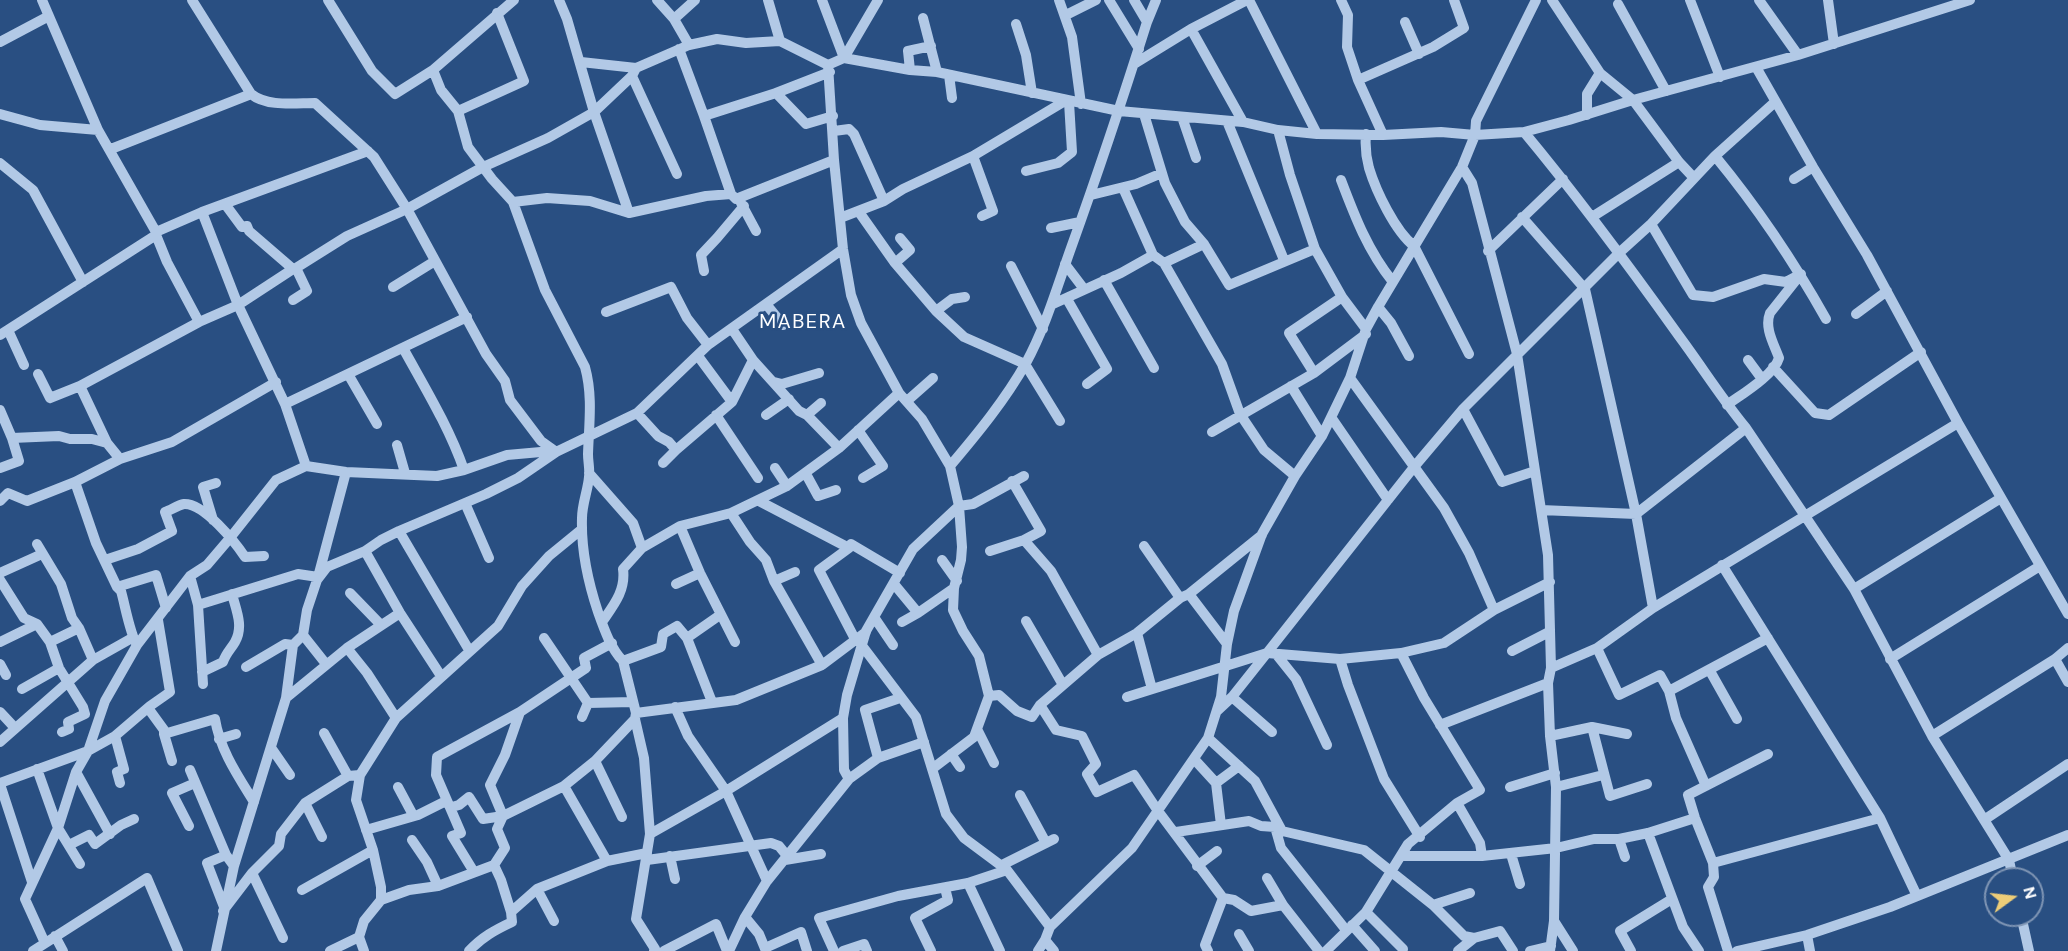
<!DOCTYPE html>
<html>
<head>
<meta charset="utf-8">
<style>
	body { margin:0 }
	#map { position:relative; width:2068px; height:951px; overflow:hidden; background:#294f82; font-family:"DM Sans",sans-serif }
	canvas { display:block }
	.north { position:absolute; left:1984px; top:867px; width:60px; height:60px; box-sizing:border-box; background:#294f82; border:2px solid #7f95b4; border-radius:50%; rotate:75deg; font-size:16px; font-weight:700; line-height:24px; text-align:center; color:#fff }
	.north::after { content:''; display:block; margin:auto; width:21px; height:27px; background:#edcd78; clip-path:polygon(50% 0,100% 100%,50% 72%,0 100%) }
</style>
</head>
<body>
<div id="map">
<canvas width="2068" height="951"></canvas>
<div class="north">N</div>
</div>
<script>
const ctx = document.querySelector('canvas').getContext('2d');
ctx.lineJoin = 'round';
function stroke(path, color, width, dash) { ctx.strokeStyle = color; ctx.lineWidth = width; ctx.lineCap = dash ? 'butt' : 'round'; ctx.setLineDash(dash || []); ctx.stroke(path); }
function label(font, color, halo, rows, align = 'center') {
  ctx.font = font + ' "DM Sans",sans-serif'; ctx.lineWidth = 5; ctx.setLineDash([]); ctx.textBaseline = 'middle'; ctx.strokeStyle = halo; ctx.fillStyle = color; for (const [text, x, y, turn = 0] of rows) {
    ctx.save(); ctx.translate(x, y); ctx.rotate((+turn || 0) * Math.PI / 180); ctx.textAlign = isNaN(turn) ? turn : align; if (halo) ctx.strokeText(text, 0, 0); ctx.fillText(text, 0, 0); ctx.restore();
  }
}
stroke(new Path2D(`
	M42 0 98 130 156 232
	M192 0 251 94C267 107 295 103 315 103L374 157 407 209 486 354 505 381 510 400 541 441 555 451
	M328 0 372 71 395 94 433 70 514 0
	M559 0 567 19 594 112 629 213
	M657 0 674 19 689 45
	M768 0 780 41
	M822 0 844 58
	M1059 0 1072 37 1081 104
	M1109 0 1139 49
	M1134 0 1147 22
	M1249 0 1317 134
	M1341 0 1348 15 1347 47 1358 80 1383 135
	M1552 0 1600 73 1633 100 1679 162 1694 178
	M1690 0 1720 77
	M1759 0 1798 55
	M1828 0 1834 44
	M1618 4 1666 91
	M1066 15 1096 0
	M923 18 937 72
	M674 19 695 0
	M1405 22 1419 54
	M1016 24 1026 55 1032 93
	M1191 29 1243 122
	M0 42 49 16
	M679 49 704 116 731 194
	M844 58 878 0
	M581 62 636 68
	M1134 64 1191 29 1247 0
	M828 65 834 160 843 249 851 295 861 323 899 393 922 419 950 466 959 506 962 547 961 560 954 588 953 610 963 631 979 656 989 696 974 737 932 769
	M1756 67 1813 167 1867 255 1958 423 2068 614
	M433 70 441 90 458 111 468 147 492 179 513 202 545 290 585 367C593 396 589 424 588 454 588 462 590 469 589 477 588 490 582 504 582 518 581 550 588 582 598 612 604 629 611 649 623 661L636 713 635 719 644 758 650 834 636 919 655 949 654 951
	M910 70 908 51 931 46
	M949 75 952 98
	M632 76 677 174
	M1358 80 1433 47 1464 28 1454 0
	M776 93 806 124 833 116
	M458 111 524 81 497 13
	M0 114 40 125 98 130
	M1144 114 1165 183 1185 222 1204 244 1229 285 1315 249
	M1587 115V94L1600 73
	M704 116 776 93 830 72
	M1182 117 1196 158
	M1227 121 1284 260
	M1278 130 1290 175 1315 249 1342 297 1366 329
	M834 131 849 129 854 134 884 201
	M1524 132C1579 198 1629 266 1679 336 1702 367 1722 399 1746 428L1854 589 1932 736 2009 860 2013 879
	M1366 134C1365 145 1366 157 1369 168 1376 191 1395 231 1414 246L1469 354
	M111 149 251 94
	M973 156 993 211 982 216
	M1715 156C1757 207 1794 262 1826 319
	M0 163 33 190 83 282
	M1462 167 1472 183 1517 354 1548 555 1551 668 1548 683 1550 736 1556 787 1554 921 1550 951
	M1026 171 1058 163 1072 152 1069 102
	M1794 179 1813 167
	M1341 180C1355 217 1368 251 1393 282
	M1123 188 1153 255 1164 263 1222 364 1240 414 1264 450 1295 476
	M1091 195 1136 184 1162 173
	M513 202 547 198 590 201 629 213 706 196 731 194 736 199 834 160
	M741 203 756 231
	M225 204 242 227 247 226 249 231 293 269
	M202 212 238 305 285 404 306 466
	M859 212 895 263 936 311 964 337 1025 364 1060 421
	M1522 217 1585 289 1636 514 1653 608
	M1592 217 1679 162
	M840 218 884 201 903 189 973 156 1065 101
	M1651 224 1693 295 1713 297 1764 279 1786 282 1801 274
	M1051 228 1080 222
	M156 235 167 262 199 322
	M1488 251 1563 179
	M895 263 910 250 900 238
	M1164 263 1204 244
	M1065 264 1084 289
	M1011 266 1043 329
	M704 271 701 255 717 238 744 206
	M1104 280 1154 368
	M393 287 435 261
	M1067 299 1107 369 1087 384
	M293 300 307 291 296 268
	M766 304 783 325
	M1053 304 1121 273 1153 255
	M1378 307 1391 323 1409 356
	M936 311 952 299 965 297
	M606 312 671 287 687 318 708 345
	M1856 314 1887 291
	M732 329 753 360 799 411 807 415 839 448
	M8 330 24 365
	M0 335 156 235V232L202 212 368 151
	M403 348C425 388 449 427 464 470
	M698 356 732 402
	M1748 360 1762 379
	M1773 367 1815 413 1829 415 1921 352
	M1314 373 1289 333 1342 297
	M38 374 50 398 80 386 199 322 238 305 293 269 296 268 347 236 407 209 483 167 548 138 594 112 632 76 636 68 689 45 717 39 746 43 780 41 828 65 844 58 910 70 937 72 1119 111 1243 122 1278 130 1317 134 1383 135 1441 132 1475 135 1524 132 1569 120 1633 100 1798 55 1970 0
	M348 374 377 424
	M1350 378 1444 508 1469 553 1494 610
	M774 382 782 384 819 373
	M80 386 107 443
	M1291 386 1322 436
	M907 401 933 378
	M285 404 467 317
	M1727 405C1742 394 1774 375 1779 358 1774 344 1764 328 1770 313L1797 279
	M1463 409 1502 482 1535 471
	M0 410 12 438 19 461 0 468
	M637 413 658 436 669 442 676 450 732 402 753 360
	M716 415 758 478
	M766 415 789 399
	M807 415 821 403
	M1331 417 1388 500
	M858 430 883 466 863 478
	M1212 432 1314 373 1366 334
	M12 438 59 436 70 439H92L107 443 120 459
	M397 445 405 473
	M663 463 676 450
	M950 466C978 433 1005 400 1026 363 1046 326 1057 287 1071 248 1098 173 1123 98 1147 22L1156 0
	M775 468 787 486
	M589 473 633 523 642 548
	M806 474 818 496 836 490
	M1012 481 1041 531 1024 540
	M75 482 96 543 117 587 121 591C125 605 130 634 137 645
	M0 501 8 493 27 501 75 482 120 459 172 442 276 382
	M759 501 849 548
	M465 503 489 558
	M1541 510 1636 514 1746 428
	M731 513 750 542 766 560 774 581 822 665
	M213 520 203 487 216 483
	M680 526 700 573 735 642
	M399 531 469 650
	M37 544 61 584 72 618 79 628 93 660
	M1144 546 1180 598
	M365 551 400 613 441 676
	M990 551 1024 540 1051 571 1098 655
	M105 560 138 549 172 531 165 512C171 510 178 505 184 504 204 503 235 542 245 557L264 556
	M942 560 957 581
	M1722 565 1880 818 1917 896
	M0 573 42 554
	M190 576 198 605 203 684
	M0 580 24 618 37 624 50 642 59 668 83 707 85 714 68 722 69 729 62 732
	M317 580 327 567 365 551 381 540 399 531 486 494 518 478 556 452 637 413 708 345 843 249
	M774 581 795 572
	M676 584 700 573
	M894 584 918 613 902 622
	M117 587 156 575 166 608
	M1854 589 2001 498
	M350 593 381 625
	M1189 594 1227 644
	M198 605 298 574 318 577
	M918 613 954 588
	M874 617 893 645
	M1026 621 1063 685
	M602 622C613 606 626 591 623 569L642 548 680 526 731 513 787 486 839 448 899 393
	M1137 633 1152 689
	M303 635 326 664
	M544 638 588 703
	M687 638 720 615
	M856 641 819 570 849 548 851 544 900 573
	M0 642 37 624
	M50 642 79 628
	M863 647 916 717 946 814 964 838 1007 870 1050 927
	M347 648 367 673 396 718
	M1597 648 1619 695 1660 675 1669 691 1676 718 1706 786
	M1512 651 1549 632
	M1276 654 1296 679 1327 745
	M1340 659 1348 685 1384 779 1420 837
	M1890 659 2040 566
	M2055 659 2068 682
	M623 661 661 647 663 634 677 626 687 638 712 702
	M0 664 6 675
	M246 667 285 644 293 645
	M1551 668 1597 648 1653 608 1958 423
	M1710 671 1737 719
	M202 672 223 662C226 653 231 649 235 642 244 626 236 610 232 594
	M22 689 59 668
	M1669 691 1768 638
	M989 696 999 695 1017 711 1032 717 1040 705 1098 655 1137 633 1180 598 1189 594 1262 535
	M1127 697 1267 653 1414 467 1463 409 1619 253 1651 224 1715 156 1775 102
	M1232 697 1272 732
	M286 698 347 648 400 613
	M1040 705 1056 730 1082 736 1096 764 1087 774 1097 792 1134 775 1158 811 1223 898 1234 900 1251 911 1283 905
	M675 707 688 736 726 791 767 881
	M148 708 164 730V734L215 719C220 750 238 776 254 802
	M1217 711 1232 697 1267 653 1340 659 1401 653 1444 643 1494 610 1550 582
	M0 712 15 728
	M636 713 736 700 822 665 866 632
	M582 717 588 703 633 702
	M1440 725 1548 683
	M1592 727 1610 796 1647 784
	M977 729 994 763
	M324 733 348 776
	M164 734 172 761
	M115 736 124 769 117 772 120 783
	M1550 736 1592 727 1627 734
	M1932 736 2055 659 2068 648
	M1208 738 1255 781 1282 831
	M219 739 236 734
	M0 742 93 660 132 638
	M272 749 290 775
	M951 754 960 767
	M878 758 865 710 900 698
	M1194 759 1216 783
	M595 761 622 817
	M37 769 58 828 80 864
	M190 770 226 855 234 866
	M76 772 110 834
	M360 775 356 800 373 850 381 887V900L364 921 359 937 364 951
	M849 779 878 758 924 742
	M0 783 88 751 115 736 150 706 170 692 158 620
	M0 784 32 882
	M564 786 607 861
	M398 787 413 815
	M1510 787 1555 773
	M1556 787 1603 775
	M1020 795 1046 843
	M305 803 322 837
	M1457 803 1480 843 1482 856
	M452 807 459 805 469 797 483 819 503 816 564 786 595 761 635 719
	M1984 820 2068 764
	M1221 825 1216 783 1239 766
	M189 826 172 793 195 783
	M1275 827 1281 848 1346 930
	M366 830 418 815 446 801
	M1176 832 1249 821 1261 826 1275 827 1282 831 1364 850 1433 905 1464 936 1474 938
	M1648 833 1683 927 1699 951
	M650 834 726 791 843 718
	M1619 839 1625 857
	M412 840 427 862 438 886
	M69 845 89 835 95 844 121 825 134 819
	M1511 854 1520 884
	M670 856 675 879
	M1401 856H1482L1556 848 1594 839H1619L1648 833 1695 818
	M647 860 771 843 779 846 788 857
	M785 860 821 854
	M1713 863 1880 818
	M1002 865 1054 839
	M1197 866 1217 851
	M474 872 452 836 461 833 436 775 437 757 520 712 586 668 584 658 612 643
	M252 873 283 938
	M1267 878 1283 905 1319 951
	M968 883 1000 951
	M537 889 554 921
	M302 890 373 850
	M381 900 409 890 438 886 494 865
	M1433 905 1470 893
	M224 907 207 863 226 855
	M223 911 252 873 279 846 281 834 305 803 348 776 360 775 396 718 498 626 522 586 549 556 582 529
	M511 912 501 880 494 865 505 848 497 829 503 816 490 785 505 755 520 712
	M1366 912 1403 949
	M2021 915 2029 951
	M745 917 759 934 766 951
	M1554 921 1573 951
	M1352 925 1375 951
	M1239 934 1249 951
	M1807 935 1810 951
	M55 936 63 951
	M1045 940 1054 951
	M45 943 25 899 58 828 76 772 88 751 105 701 137 645 190 576 207 565 230 538 276 480 306 466 346 472 437 476 464 470 507 455 552 451
	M765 948 801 932 807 951
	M33 951 147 878 178 951
	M216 951 234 866 286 698 293 645 303 635 307 610 318 577 346 472
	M330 951 359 937
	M469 951C482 937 495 930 512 922L511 912 537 889 607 861 647 853
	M664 951 716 924 727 951
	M729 951 745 917 767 881 849 779 844 770 843 718 847 695 866 631 874 617 913 549 959 506 973 504 1024 476
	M834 951 819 918 898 896 968 883 1007 870
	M843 951 864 944 867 951
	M931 951 915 918 948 900 945 888
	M1038 951 1045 940 1050 927 1132 848 1208 738 1221 697 1227 644 1234 611 1262 534 1295 476 1322 436 1350 378 1366 329 1378 307 1462 167 1475 135 1476 121 1536 0
	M1208 951 1205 945 1223 898
	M1326 951 1366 912 1408 844 1457 803 1480 790 1424 698 1401 653
	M1458 951 1474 938 1500 931 1513 951
	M1530 951 1551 946
	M1631 951 1620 931 1672 899
	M1728 951 1708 887 1714 877 1713 863 1695 818 1688 795 1768 754
	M1737 951 1807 935 1890 907 2068 835`), '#b2c9e6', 10);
ctx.letterSpacing = '1.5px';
label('20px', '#fff', '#294f82', [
	["MABERA",803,323]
]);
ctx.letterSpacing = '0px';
</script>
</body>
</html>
